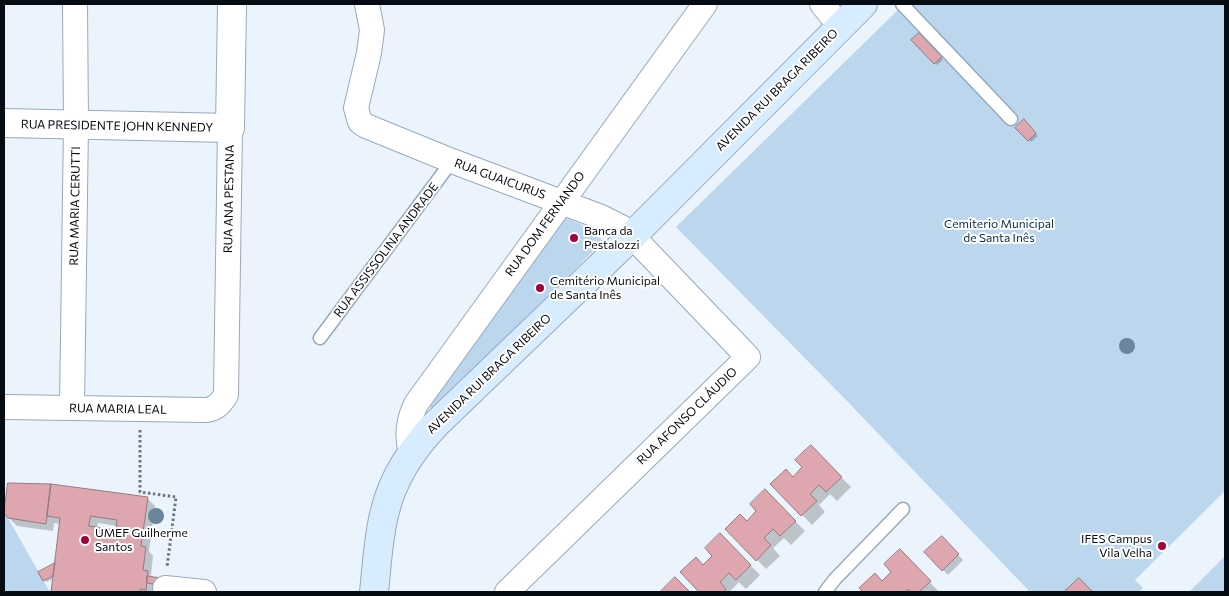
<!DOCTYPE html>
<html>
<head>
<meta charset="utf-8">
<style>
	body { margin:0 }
	#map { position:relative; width:1229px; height:596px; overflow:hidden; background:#ebf4fc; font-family:Commissioner,sans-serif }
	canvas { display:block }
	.frame { position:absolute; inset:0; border:5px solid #060c13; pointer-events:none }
</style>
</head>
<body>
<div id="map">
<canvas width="1229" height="596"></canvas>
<div class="frame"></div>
</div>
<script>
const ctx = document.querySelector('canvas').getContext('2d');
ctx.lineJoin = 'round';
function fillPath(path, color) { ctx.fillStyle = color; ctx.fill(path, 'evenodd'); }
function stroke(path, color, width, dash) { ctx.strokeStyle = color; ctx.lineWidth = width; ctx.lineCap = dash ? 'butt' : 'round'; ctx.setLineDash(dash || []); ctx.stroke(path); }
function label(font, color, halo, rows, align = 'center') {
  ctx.font = font + ' Commissioner,sans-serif'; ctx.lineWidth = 4; ctx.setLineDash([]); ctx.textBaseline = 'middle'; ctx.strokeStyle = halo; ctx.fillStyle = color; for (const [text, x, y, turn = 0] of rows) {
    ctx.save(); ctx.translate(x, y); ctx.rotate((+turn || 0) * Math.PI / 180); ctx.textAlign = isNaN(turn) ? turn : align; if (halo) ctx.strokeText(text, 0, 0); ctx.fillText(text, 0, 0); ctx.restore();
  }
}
fillPath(new Path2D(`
	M904 4H1225V491L1135 580 1143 588 1139 592H1030L847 401 676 227Z
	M559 215 587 227 603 241 434 411 424 401Z
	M4 513H5L8 518 50 592H4Z
	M1225 556V592H1189Z`), '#bcd6ee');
fillPath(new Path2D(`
	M919 34 943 60 937 65 913 40Z
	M1024 121 1038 136 1031 142 1017 128Z
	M811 447 851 487 837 501 830 494 819 505 825 512 812 525 772 484 793 478 804 467Z
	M9 484 51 485 147 498 155 506 149 551 153 556 151 575 154 579V592H52L54 578 47 582 44 580 56 563 61 524 54 523 53 531 17 526 9 518ZM98 523 117 526V531L97 529Z
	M765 491 805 531 791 545 784 538 773 548 780 556 766 569 727 529 747 522 758 511Z
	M720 535 760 575 746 589 739 582 729 592H701L682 572 703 566 714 556Z
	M942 537 963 560 948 575 926 552Z
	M900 551 939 592H865L861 588 882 582 893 572Z`), '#0003');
const building = new Path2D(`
	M919 33 942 57 934 64 911 40Z
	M1024 119 1036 133 1028 141 1015 128Z
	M811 445 842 477 826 492 819 485 810 494 817 501 801 516 770 484 786 469 793 477 802 467 795 460Z
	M8 483 51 484 46 524 8 518 4 513Z
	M51 484 148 497 141 546 146 547 143 570 148 571 146 590 141 589 140 592H51L60 518 47 516ZM91 516 117 520 116 530 89 526Z
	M765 489 796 521 780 536 773 529 764 538 771 545 756 561 725 529 740 514 747 521 756 511 750 504Z
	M720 533 751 565 736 580 729 573 720 582 726 589 723 592H699L680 572 696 557 703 565 712 556 705 548Z
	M942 536 959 554 942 571 924 552Z
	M900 549 931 581 919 592H911L908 589 905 592H863L859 588 875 573 882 581 891 572 884 564Z
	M55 563 53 576 43 581 38 572Z
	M147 576 161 578 160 585 147 583Z
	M675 577 690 592H660Z
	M1079 578 1093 592H1064Z`);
fillPath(building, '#dea7af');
stroke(building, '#96797d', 1);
const service = new Path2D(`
	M902 4 1011 119
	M320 338 452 161
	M825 592 835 579 903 509`);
const minor = new Path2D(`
	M367 4 372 30 369 53 356 108 360 122 366 126 452 161 601 217 621 227 632 236 748 357 507 592
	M822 4 841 27
	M4 407 207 410C217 408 220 404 226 395L230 128
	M72 408 76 124 75 4
	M411 453C406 435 408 420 416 404L705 4
	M165 588 204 592`);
const tertiary = new Path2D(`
	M4 123 230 128 232 4`);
const secondary = new Path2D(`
	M374 592C377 565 378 537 385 511 393 478 412 449 436 424L632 236 863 4`);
stroke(service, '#96aabd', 15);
stroke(minor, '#96aabd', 26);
stroke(tertiary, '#96aabd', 30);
stroke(secondary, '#96aabd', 30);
stroke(new Path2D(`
	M140 430V492L176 497 167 567`), '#6d757c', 3, [2.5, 2.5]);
stroke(service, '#fff', 12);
stroke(minor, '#fff', 24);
stroke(tertiary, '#fff', 28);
stroke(secondary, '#d7ecfe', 28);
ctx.fillStyle = '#6a869c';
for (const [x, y] of [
	[1127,346],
	[156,516]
]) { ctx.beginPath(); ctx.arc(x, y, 8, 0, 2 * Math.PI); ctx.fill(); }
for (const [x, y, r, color] of [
	[574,238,5,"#a0013f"],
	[540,288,5,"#a0013f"],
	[85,540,5,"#a0013f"],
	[1162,546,5,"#a0013f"]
]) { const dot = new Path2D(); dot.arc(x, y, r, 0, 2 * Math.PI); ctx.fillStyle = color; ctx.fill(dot); stroke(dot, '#fff', 2); }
label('12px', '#060c13', '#fff', [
	["AVENIDA RUI BRAGA RIBEIRO",777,90,-45],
	["RUA PRESIDENTE JOHN KENNEDY",117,126,1],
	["RUA GUAICURUS",500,179,20],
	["RUA ANA PESTANA",229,199,-89],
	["RUA MARIA CERUTTI",75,206,-89],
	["RUA DOM FERNANDO",545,224,-54],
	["RUA ASSISSOLINA ANDRADE",386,250,-53],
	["AVENIDA RUI BRAGA RIBEIRO",489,374,-44],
	["RUA MARIA LEAL",118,409,1],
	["RUA AFONSO CLÁUDIO",687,416,-44]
]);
label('12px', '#002c4d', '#fff', [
	["Cemiterio Municipal",999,224],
	["de Santa Inês",999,238]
]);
label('12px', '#060c13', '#fff', [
	["Banca da",584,231],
	["Pestalozzi",584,245],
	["Cemitério Municipal",550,281],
	["de Santa Inês",550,295],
	["UMEF Guilherme",95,533],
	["Santos",95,547],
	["IFES Campus",1152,539,"right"],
	["Vila Velha",1152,553,"right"]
], 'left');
</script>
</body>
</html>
